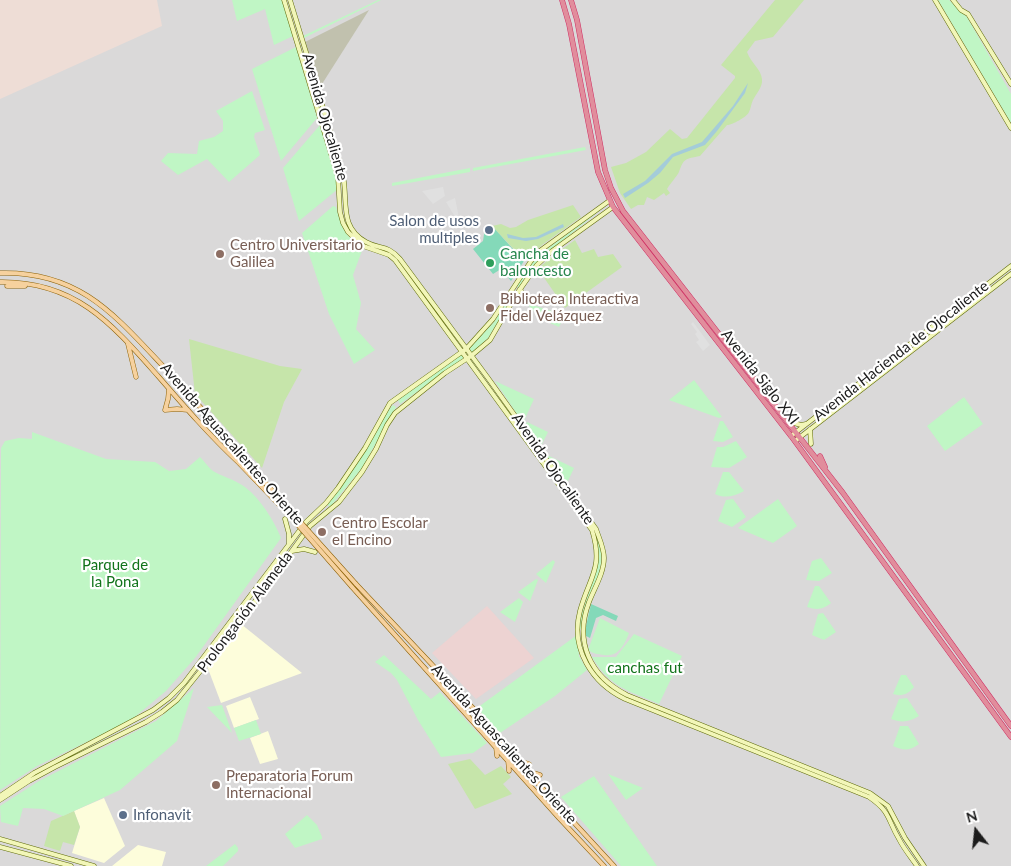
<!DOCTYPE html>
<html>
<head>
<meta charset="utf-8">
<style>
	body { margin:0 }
	#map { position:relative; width:1011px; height:866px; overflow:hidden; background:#edeae2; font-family:Lato,sans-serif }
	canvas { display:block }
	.north { position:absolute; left:951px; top:806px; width:50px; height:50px; -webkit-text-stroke:4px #fff; paint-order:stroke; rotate:344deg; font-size:14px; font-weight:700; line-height:20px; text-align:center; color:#1c1c1c }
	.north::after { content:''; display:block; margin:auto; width:18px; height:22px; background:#1c1c1c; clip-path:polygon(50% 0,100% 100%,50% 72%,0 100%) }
</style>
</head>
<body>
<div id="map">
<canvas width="1011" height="866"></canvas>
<div class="north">N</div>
</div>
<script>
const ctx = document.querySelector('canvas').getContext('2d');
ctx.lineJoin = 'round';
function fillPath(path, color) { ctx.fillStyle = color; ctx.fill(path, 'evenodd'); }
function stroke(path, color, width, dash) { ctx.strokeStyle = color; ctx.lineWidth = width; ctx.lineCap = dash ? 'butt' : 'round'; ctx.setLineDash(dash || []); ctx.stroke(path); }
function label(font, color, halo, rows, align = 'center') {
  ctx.font = font + ' Lato,sans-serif'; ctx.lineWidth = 4.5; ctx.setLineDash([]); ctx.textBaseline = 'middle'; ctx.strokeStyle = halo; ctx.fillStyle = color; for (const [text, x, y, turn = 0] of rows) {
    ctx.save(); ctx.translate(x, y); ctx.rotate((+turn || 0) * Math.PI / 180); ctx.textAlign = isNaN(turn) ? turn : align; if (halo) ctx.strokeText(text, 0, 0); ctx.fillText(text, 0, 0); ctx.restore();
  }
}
fillPath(new Path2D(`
	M0 0H1011V866H0Z`), '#dad9d9');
fillPath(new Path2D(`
	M487 606 534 658 476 699 432 653Z`), '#edd3d2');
fillPath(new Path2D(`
	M241 624 302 673 221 703 207 666Z
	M250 697 259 719 234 728 226 706Z
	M268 731 278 759 260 764 250 738Z
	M104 798 125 846 104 863 72 853 80 827 74 811Z
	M138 845 166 852 162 866H112Z`), '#fdfddb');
fillPath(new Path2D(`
	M0 0H157L162 26 0 99Z`), '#eeddd6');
fillPath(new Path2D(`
	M369 10 322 84H319L305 42Z`), '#c1c1ae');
fillPath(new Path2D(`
	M775 0H804L773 37 755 41 747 52C751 63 761 69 762 79 763 87 756 94 753 100 751 104 751 108 749 112 747 117 732 125 727 125L700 156C685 159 684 158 679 172 677 176 670 184 667 189L670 193 666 196 664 193 654 200 647 197 644 205H638L631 209 620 193 611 167 626 163 646 152 670 129 682 139 687 138 735 78V76L721 65Z
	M573 205 581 217 542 245 525 261 492 226 501 224 510 228 516 227 528 220Z
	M575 240 582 253 594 249 598 257 613 254 622 267 565 308 538 269 551 257Z
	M189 339 280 366 302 369 284 402 262 468 195 394Z
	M470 759 485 775 501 766 511 777 503 784 512 794 475 809 448 764Z
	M74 811 80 827 74 845 63 842 60 851 44 846 51 821Z`), '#c6e5aa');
fillPath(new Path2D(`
	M232 0H282L293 36 274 45 265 9 237 21Z
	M378 0H381L304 38 303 36Z
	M938 0H949L967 17 1011 94V123Z
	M296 47 317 118 281 161 252 69Z
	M252 91 265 130 255 133 254 137 260 155 229 182 207 159 178 175 161 161 168 153 197 154 199 141 214 137 223 131V121L216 111Z
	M320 125 337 178 338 189 299 221 283 168Z
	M585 147 586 150 473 171V168Z
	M470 168V172L392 186V183Z
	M333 206 336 207C342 227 344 236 363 248L353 275 361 303 356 329 375 350 354 364 329 314 302 233Z
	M603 208 542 257 534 265 518 288 517 284 531 263 539 255Z
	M511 295 513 298 488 338 472 353 469 349 494 322Z
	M526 303 565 315 559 327 543 320Z
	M462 354 464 358 400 404 398 400Z
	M694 380 722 417 719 418 669 400Z
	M495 381 534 399 523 423Z
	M964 397 983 424 945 451 927 426Z
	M393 405 396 407 362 468 330 507 326 504C343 483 359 461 373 438 380 427 384 414 393 405Z
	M720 421H723L733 437 723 442 713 441Z
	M527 422 548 432 540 448 525 427Z
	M32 432 106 459 155 462 169 471 186 469 200 457C204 461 208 467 213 471 221 476 233 479 242 485 258 495 274 520 281 538L195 658 166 691 130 721 37 766 0 790 1 448 5 441 19 438 32 439Z
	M736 441 747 457 729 468 711 467 717 447H723Z
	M541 454C550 467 558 480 567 492 582 512 606 536 601 563 598 586 583 606 581 629H579C582 606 593 585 598 562 605 533 557 479 540 455Z
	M545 454 574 468 567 483Z
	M723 472H729L744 491C735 496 725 499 715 494Z
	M733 499 746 517 732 527 718 521 726 500Z
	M778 499 797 526 773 543 738 528Z
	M821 558 832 573 819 581 806 580 812 561Z
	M553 560 555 562 546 583 536 574Z
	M536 579 538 580 530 601 518 592Z
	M815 586H819L831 603C822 610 817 610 807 607Z
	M519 598 523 602 515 622 500 612Z
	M823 613 836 632 824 640 812 635 818 614Z
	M600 618 629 633C624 646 618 657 604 655 598 654 593 654 588 650Z
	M634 634 682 656 659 704C627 690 611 688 592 657H616Z
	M577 635 579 656 587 670 555 696 500 733 477 708Z
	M384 655 431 699 440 692 487 743 473 753 441 757 418 720 397 680 391 673 375 662Z
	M901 675H906L914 687C909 694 901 697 893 694Z
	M194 688 177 741 120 790 63 816 44 809 23 808 18 826 1 822 0 806 39 781 156 721Z
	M907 698 919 716C910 722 901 723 891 719L899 699Z
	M222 705 232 733 207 707Z
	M256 720 261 734 239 741 234 728Z
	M900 726H908L919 744C909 751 904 751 893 746Z
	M608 774 643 788 626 800Z
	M594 776 657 866H621L561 797Z
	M307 815 317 825 322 837V839L295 848 285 834Z
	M235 844 238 848V851L223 866H206Z`), '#c0f6c5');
fillPath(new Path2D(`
	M492 226 524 261 511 281 501 269 493 274 473 249 483 241 485 228Z
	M591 604 618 616 616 621 603 615 596 618 590 638 584 635Z`), '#84d9b9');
fillPath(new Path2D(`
	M443 187 445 196 433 204 422 191Z
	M455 198 459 218 441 230 437 225 451 215 453 217 441 225V226L455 217 446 202Z
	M693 322 710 345 703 351 696 342 699 340 695 334 697 332 691 324Z`), '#e0e0e0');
fillPath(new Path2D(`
	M748 83 745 93 717 131 705 145 673 157 660 173 648 183 625 198 623 194 645 181 672 154 702 142 733 106Z
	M563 224 564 227 538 239 526 241 508 238 507 234 523 238 536 237Z`), '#a4ccd9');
const secondary = new Path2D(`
	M284 0 338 177 340 212 343 223 348 232 363 246 389 255 395 260 592 530C604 569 589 577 580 611 570 649 592 683 625 699L869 797C891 812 887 819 899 839 904 849 911 857 917 866
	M290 0 340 163C341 169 343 176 344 182 347 206 341 228 366 242 380 250 387 244 400 259L488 378 596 529C599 538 604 548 604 558 604 573 594 589 589 602 574 642 590 676 627 695L870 793 888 806 905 838 924 866
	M935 0 1011 128
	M953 0 961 10 968 14 1011 84
	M520 289 526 300
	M794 423 801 425 806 424
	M810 429 811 444
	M791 436 1011 266
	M795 441 1011 274
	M285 519 289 534V544
	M292 551 304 549 315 552
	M0 796 34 773 153 710 169 698 184 683 306 522 326 503 338 488 365 448 390 403 466 349 493 319 531 261 541 250 609 201
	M0 800 29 781 55 767 146 722 162 712 177 700 240 622 310 526 339 502 362 472 376 449 387 425 395 413 445 373 471 356 490 340 516 295 537 265 552 251 613 207
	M0 839 94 866
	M0 847 71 866`);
const primary = new Path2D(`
	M0 273C78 271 113 313 162 365 190 395 218 426 244 459
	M0 282C76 281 112 324 158 376 184 406 210 436 239 463
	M7 286H25
	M128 344 136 377
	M169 389 168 399 165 410 177 409 188 410
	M356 584 472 707 533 778 614 866
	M352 587 559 818 604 866
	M496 747 497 756
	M508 760 509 771
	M520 761 529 764
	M530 772 540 775`);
const highway = new Path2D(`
	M562 0 569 24 598 172 613 207 791 436 1011 737
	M571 0 577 20 605 170 611 188 623 211 843 493 1011 726
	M820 456 825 467`);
stroke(secondary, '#606c0a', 5);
stroke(primary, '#8d6208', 5);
stroke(highway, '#ce2d62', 5.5);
stroke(secondary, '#f2f6b8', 4);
stroke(primary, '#f6d19e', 4);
stroke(highway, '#e18d9c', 4.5);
const primaryBridge = new Path2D(`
	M244 459 356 584
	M239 463 291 517 352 587`);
stroke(primaryBridge, '#8d6208', 5, []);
stroke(primaryBridge, '#f6d19e', 4);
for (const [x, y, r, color] of [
	[489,230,5,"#5c6f8a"],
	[220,254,5,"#8d6e63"],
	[490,263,5,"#2e9e5b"],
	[490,308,5,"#8d6e63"],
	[322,532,5,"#8d6e63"],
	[216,785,5,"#8d6e63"],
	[123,815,5,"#5c6f8a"]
]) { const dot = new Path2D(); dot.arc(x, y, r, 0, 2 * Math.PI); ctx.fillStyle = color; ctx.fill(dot); stroke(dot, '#fff', 2); }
label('15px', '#1c1c1c', '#fff', [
	["Avenida Ojocaliente",325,117,74],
	["Avenida Hacienda de Ojocaliente",901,351,-38],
	["Avenida Siglo XXI",760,377,52],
	["Avenida Aguascalientes Oriente",232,444,49],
	["Avenida Ojocaliente",553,469,55],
	["Prolongación Alameda",245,612,-53],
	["Avenida Aguascalientes Oriente",504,744,48]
]);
label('15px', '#4e5e75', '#fff', [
	["Salon de usos",479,221],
	["multiples",479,238],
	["Infonavit",133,815,"left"]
], 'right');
label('15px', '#785e54', '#fff', [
	["Centro Universitario",230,245],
	["Galilea",230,262],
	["Biblioteca Interactiva",500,299],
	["Fidel Velázquez",500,316],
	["Centro Escolar",332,523],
	["el Encino",332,540],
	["Preparatoria Forum",226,776],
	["Internacional",226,793]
], 'left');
label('15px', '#27864d', '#fff', [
	["Cancha de",500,254],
	["baloncesto",500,271]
], 'left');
label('15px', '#11731a', '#fff', [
	["Parque de",115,565],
	["la Pona",115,582],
	["canchas fut",645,668]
]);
</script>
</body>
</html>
